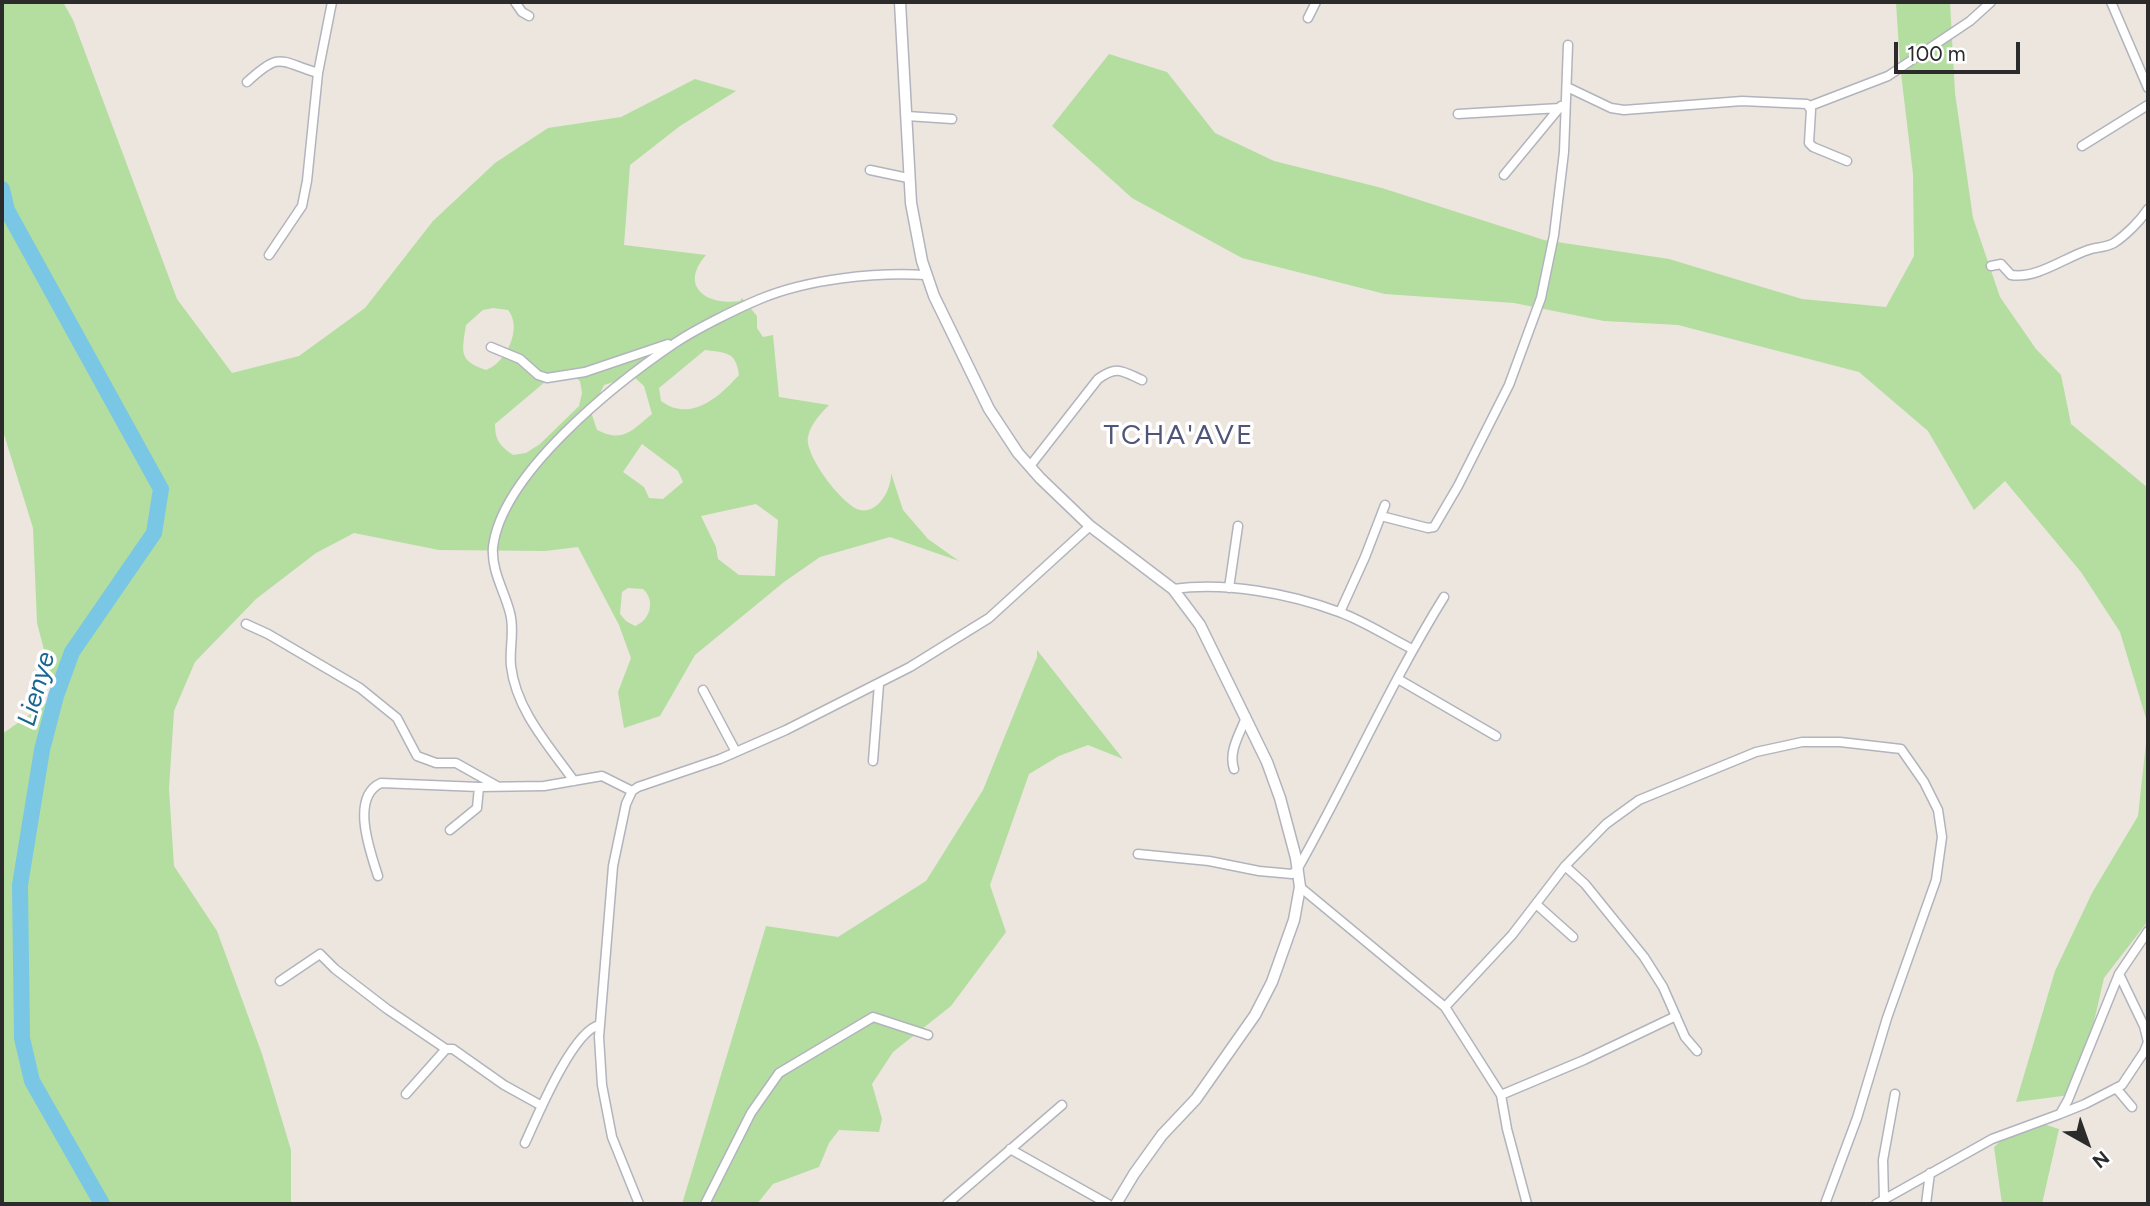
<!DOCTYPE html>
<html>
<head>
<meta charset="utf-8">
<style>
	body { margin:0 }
	#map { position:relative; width:2150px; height:1206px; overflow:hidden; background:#ece6df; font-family:Figtree,sans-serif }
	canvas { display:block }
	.frame { position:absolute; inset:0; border:4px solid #2b2b2b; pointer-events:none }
	.north { position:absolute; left:2052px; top:1108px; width:70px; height:70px; -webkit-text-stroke:5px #fff; paint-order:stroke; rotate:140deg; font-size:19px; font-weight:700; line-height:28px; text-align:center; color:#2b2b2b }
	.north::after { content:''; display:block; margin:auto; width:24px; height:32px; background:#2b2b2b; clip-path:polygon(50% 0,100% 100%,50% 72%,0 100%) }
	.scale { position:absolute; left:1894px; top:42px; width:126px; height:32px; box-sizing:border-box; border:4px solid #2b2b2b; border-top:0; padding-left:9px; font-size:21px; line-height:24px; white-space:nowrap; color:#2b2b2b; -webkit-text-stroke:5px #fff; paint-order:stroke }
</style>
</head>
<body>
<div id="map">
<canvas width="2150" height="1206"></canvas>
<div class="frame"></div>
<div class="north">N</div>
<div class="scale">100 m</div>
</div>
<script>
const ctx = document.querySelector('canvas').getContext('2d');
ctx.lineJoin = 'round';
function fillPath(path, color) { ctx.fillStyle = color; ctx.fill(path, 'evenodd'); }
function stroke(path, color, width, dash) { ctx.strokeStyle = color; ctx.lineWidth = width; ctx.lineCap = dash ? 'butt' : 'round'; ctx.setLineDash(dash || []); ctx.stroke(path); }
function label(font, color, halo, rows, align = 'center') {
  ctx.font = font + ' Figtree,sans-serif'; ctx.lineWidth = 7; ctx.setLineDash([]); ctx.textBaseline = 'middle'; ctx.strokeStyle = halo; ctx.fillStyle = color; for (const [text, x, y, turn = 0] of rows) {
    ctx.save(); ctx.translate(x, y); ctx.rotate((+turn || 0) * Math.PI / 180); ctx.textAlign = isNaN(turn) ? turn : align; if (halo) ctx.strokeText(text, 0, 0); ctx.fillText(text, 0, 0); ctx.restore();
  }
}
fillPath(new Path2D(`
	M2 2H63L73 20 177 299 232 373 299 356 365 308 433 221 495 163 548 128 621 117 695 79 736 91 680 126 630 165 624 245 706 255C678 287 708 306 740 301L742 298 757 316V328L763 337 773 335 779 397 829 405C821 413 810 425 808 437 804 455 843 506 860 510 878 514 892 489 891 473L903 510 928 539 959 561 890 537 820 557 784 582 695 655 660 716 624 728 618 692 631 658 619 625 578 547 545 551 439 550 354 533 316 553 256 599 195 662 174 711 169 789 174 866 217 931 262 1054 291 1150V1204H6L2 1201V734L56 696 37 623 33 528 2 428ZM493 308 508 310C523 328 506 363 486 370 458 361 462 351 466 325L483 310ZM705 350C726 353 736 351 739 375 719 397 691 423 661 401L659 388ZM558 371 570 374 580 381 582 393 579 406 540 444 526 453 513 455C500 446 495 440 495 424ZM633 376 644 386 652 414C631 431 624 443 597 430L591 412 604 385ZM642 444 678 471 683 482 663 499 649 498 644 487 623 472ZM756 504 778 520 775 576 739 575 718 559 716 547 701 516ZM628 588 643 589C656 601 650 620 635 626L626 621 620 614 622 592Z
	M1896 2H1950L1955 93 1973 218 2000 297 2036 349 2061 375 2071 424 2148 488V921L2104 978 2093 1026 2070 1095 2016 1102 2055 971 2092 893 2138 816 2148 725 2120 632 2081 572 2005 481 1974 510 1928 431 1859 372 1678 325 1604 321 1514 303 1385 294 1242 258 1132 198 1052 126 1109 54 1167 72 1215 133 1274 161 1382 188 1544 240 1669 259 1802 299 1886 307 1914 256 1913 174 1900 65Z
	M1037 650 1123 759 1088 745 1059 756 1029 774 990 885 1006 932 951 1006 893 1052 872 1084 882 1119 879 1132 839 1130 829 1143 819 1167 773 1184 757 1204H682L766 926 838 937 926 881 983 790 1037 657Z
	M2037 1122 2059 1129 2042 1204H2002L1994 1147 2016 1127Z`), '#b3de9f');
stroke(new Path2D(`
	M2 189 7 210 161 489 154 533 72 652 56 696 42 750 20 885 22 1038 32 1081 102 1204`), '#7ac6e5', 16);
const minor = new Path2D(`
	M515 2 522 12 529 16
	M2111 2 2148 88
	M1308 18 1316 2
	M247 82C281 51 278 61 318 73
	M1567 87 1611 108 1624 110 1742 101 1807 104 1811 110 1809 143 1813 147 1847 161
	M1810 106 1888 76 1970 21 1991 2
	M1458 114 1560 108
	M907 116 952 119
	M2082 146 2148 105
	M870 170 908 178
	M1504 175 1561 106
	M269 255 302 206 307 181 318 73 332 2
	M1991 266 2001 264 2011 275C2037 279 2064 258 2088 250 2096 247 2105 248 2114 243 2126 235 2140 221 2148 209
	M491 347 520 359 538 375 547 378 585 372 668 344
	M1030 466 1098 379C1117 365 1122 371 1142 380
	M1381 516 1428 528 1434 527 1458 486 1509 385 1541 298 1554 235 1564 152 1568 45
	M1229 588 1238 526
	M1173 589C1227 582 1288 593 1339 612 1364 621 1388 637 1412 649
	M1340 612 1365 557 1385 505
	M246 624 268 634 360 688 397 718 417 756 436 763H456L497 786
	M1398 679 1496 736
	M703 690 736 752
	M873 761 879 684
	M1234 769C1228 751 1240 734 1246 717
	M574 781C549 746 516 710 511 666 509 648 515 631 510 613 505 592 491 571 493 547 502 473 616 383 675 343 696 329 736 309 760 299 808 279 875 272 926 275
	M450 830 477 808 479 787
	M1138 854 1209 861 1259 871 1292 874 1297 870C1348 780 1390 684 1444 597
	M1565 866 1585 884 1644 957 1663 987 1685 1037 1697 1051
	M378 876C370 851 350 797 381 783L479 787 544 786 602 776 632 791
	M1300 887 1445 1007 1501 1095 1507 1129 1527 1204
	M1536 904 1573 937
	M280 981 320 954 335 969 387 1009 446 1049
	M1445 1007 1512 935 1565 866 1606 824 1639 800 1756 752 1802 742H1840L1901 749 1924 782 1938 810 1942 837 1936 880 1887 1018 1857 1118 1825 1204
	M2116 1088 2132 1107
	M406 1094 446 1049H453L504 1085 542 1106
	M1501 1095 1584 1060 1676 1016
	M2060 1114 2085 1104 2122 1085 2144 1052 2148 1042 2144 1026 2119 974
	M525 1143C537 1117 572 1032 599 1025
	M1010 1149 1108 1204
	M1884 1199 1883 1160 1895 1094
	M639 1204 612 1137 602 1085 599 1037 613 866 626 804 632 791 638 787 720 759 786 730 910 667 989 618 1090 526
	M705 1204 751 1113 779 1073 873 1017 928 1035
	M947 1204 1062 1105
	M1876 1204 1992 1139 2060 1114 2068 1100 2119 974 2148 931
	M1926 1204 1930 1173`);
const tertiary = new Path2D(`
	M900 2 911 203 922 261 934 296 989 409 1018 453 1040 478 1090 526 1173 589 1200 625 1267 762 1280 798 1296 858 1300 887 1294 920 1272 982 1255 1015 1196 1099 1162 1135 1134 1174 1116 1204`);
stroke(minor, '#b2b4bd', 11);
stroke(tertiary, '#b2b4bd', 13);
stroke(minor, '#fff', 8);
stroke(tertiary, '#fff', 10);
label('italic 26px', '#186592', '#fff', [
	["Lienye",37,689,-74]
]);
ctx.letterSpacing = '2px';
label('28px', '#4f5578', '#fff', [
	["TCHA'AVE",1179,436]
]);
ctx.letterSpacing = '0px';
</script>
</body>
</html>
